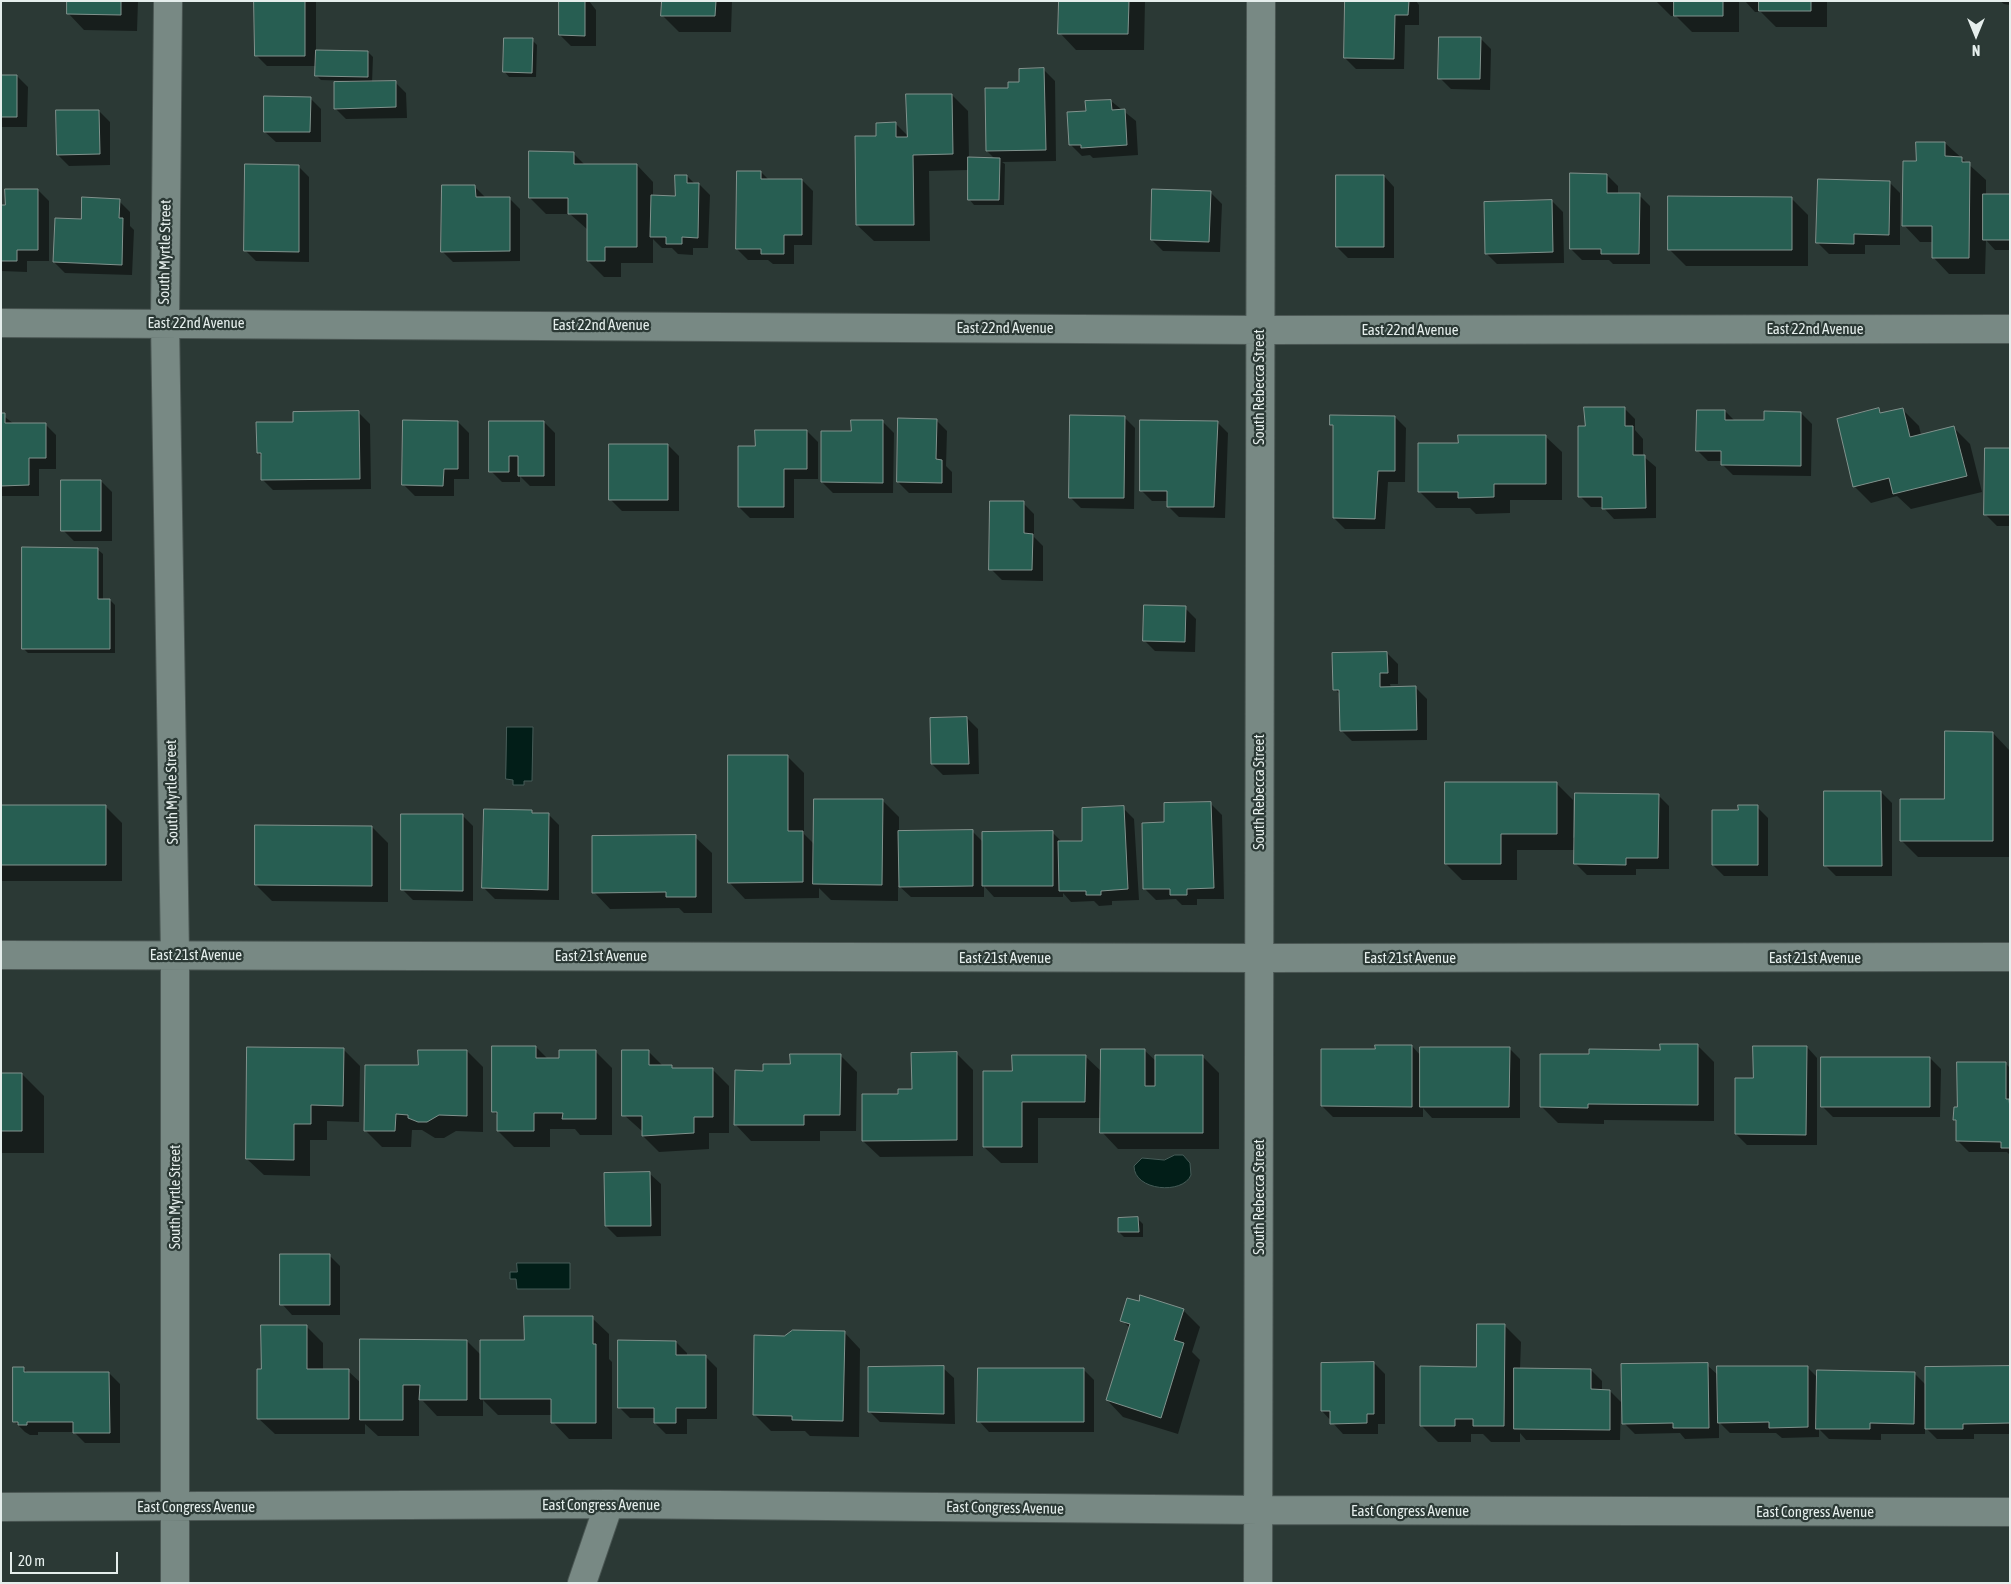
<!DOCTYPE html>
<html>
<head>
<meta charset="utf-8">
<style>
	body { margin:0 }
	#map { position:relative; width:2011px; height:1584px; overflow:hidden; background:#2b3935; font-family:"Asap Condensed",sans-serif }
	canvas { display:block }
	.frame { position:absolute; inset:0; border:2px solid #e5eeec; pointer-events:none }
	.north { position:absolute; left:1951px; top:10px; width:50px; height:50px; -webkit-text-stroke:4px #2b3935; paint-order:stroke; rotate:180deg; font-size:14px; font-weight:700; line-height:20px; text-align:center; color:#e5eeec }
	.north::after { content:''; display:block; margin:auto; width:18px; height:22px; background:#e5eeec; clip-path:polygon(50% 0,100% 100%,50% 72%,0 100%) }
	.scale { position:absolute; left:10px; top:1552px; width:108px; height:22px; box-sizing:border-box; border:2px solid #e5eeec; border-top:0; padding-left:6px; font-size:15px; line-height:18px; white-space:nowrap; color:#e5eeec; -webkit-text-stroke:4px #2b3935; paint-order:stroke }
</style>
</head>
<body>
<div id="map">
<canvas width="2011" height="1584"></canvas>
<div class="frame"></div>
<div class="north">N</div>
<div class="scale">20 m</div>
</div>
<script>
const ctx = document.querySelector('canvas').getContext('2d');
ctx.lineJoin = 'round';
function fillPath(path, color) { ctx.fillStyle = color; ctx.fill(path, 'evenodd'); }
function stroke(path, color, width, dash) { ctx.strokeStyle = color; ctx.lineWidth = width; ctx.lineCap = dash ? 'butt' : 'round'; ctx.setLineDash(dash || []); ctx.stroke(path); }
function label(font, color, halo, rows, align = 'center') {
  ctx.font = font + ' "Asap Condensed",sans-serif'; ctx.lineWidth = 4.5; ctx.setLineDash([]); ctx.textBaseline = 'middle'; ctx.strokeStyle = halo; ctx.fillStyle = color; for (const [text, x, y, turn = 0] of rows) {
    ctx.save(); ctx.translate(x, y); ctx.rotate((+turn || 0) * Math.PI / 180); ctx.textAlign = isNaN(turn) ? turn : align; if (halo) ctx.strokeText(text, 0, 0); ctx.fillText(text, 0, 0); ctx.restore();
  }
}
const water = new Path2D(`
	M507 727H533L532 781H524V785H513V780L506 779Z
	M1175 1155H1183L1190 1163 1191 1175C1183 1195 1134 1191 1134 1166L1142 1158 1164 1160Z
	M517 1263H570V1289H517L516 1279H510V1272H517Z`);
fillPath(water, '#021e18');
stroke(water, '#465c58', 1);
fillPath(new Path2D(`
	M68 1H138L137 31 84 30 68 13Z
	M256 1H316V51L368 52 373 57 372 83 395 82 406 93 407 118 346 119 335 108 349 81 321 80 316 75V66H267L256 55Z
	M560 1H589L596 10V46H571L560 35Z
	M663 1H732L731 32H679L663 16Z
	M860 1H887V2Z
	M1060 1H1145L1144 50H1076L1060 33Z
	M1346 1H1416L1419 5V25H1405L1404 69H1356L1345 58Z
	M1656 1H1739V32H1692L1676 16H1671Z
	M1745 1H1827V27H1776L1761 12H1755Z
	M2000 1H2010V5L2004 4Z
	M1480 38 1491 49 1490 90 1451 89 1440 78Z
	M532 40 537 45 536 77H509L504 71Z
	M1044 70 1055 81 1056 161 1002 162 1005 164 1004 205H974L969 199V170L929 171 930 241H874L857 225 877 137 896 124 908 136 952 95 968 111 969 158 995 159 987 151 1009 89Z
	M1 76H17L28 87 27 127H1Z
	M310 98 321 109V142H276L265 132Z
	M1111 101 1136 121 1138 155 1093 158 1090 155 1082 156 1071 145 1087 112Z
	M99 111 110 122V165L69 166 58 155Z
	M1945 143 1986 180V195H2010V250H1995L1986 240 1985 274H1949L1933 257V242H1920L1904 225 1917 163Z
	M573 153 585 165H637L653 182V196L676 197 687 176 695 184H699L710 195 708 248H693V255L678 254 672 248H662L653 239V263H621V277H604L588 261V230L570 214H546L530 198Z
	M298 166 309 177V262L256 261 245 250Z
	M761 172 769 180H802L813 191 812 245H794V264H773L768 260H748L737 249Z
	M1607 175 1618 186V195H1639L1650 206V264H1613L1609 260H1582L1571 249Z
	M1384 176 1394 187V258H1348L1337 247Z
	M1889 182 1900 193V245H1865V254H1829L1818 243Z
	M475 187 486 198H509L520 209V261L453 262 442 251Z
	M38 190 49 201V261H27V272L1 271V206H7Z
	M1211 193 1222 204 1220 252 1163 251 1152 240Z
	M1791 198 1808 215V266H1686L1669 249Z
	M119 201 130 212V226L134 230 132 275 65 273 54 262 82 220Z
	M1552 201 1563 212 1564 263 1497 264 1486 253Z
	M1624 408 1635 419V430L1643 439V456L1656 467V518L1614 519 1603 507H1591L1580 496 1586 428Z
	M1902 409 1919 426 1921 435 1954 428 1970 444 1982 492 1911 509 1897 496 1871 503 1854 486 1878 410 1883 414Z
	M1725 411 1735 421 1765 422 1801 413 1812 424 1811 476 1733 475 1722 464V461H1708L1697 450Z
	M359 413 370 424 371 489 273 490 262 479V457L258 453 294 423Z
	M1 414 14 424H45L56 435V469H39V496H1Z
	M1124 417 1135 428 1134 509 1081 508 1070 497Z
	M1395 417 1406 428 1405 482H1388L1385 529H1345L1334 518 1335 427 1331 424Z
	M936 420 947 431 946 466 952 472V493H909L898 482Z
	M458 422 469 433V479H454V496H415L404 485Z
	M544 422 555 433V486H530L520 476V482H502L491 471Z
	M883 422 894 433 893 493H833L822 482 852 432Z
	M1217 422 1228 433 1225 518 1179 517 1168 506V501H1152L1141 490Z
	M807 431 818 442V479H794V518H750L739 507 756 447Z
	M1545 436 1562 452V500H1510V513L1476 514 1470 508H1436L1419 491 1459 444Z
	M668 445 679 456V511H622L611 500Z
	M2010 449V526H1997L1986 515Z
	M101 481 112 492V541H74L63 530Z
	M1023 503 1034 514V537L1043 546V581L1002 580 991 569Z
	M97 549 103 554V600H110L115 605V653H28L23 648Z
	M1185 608 1196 619 1195 652 1155 651 1144 640Z
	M1387 653 1398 664V684H1390L1391 688H1416L1427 699V740L1352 741 1341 730V696L1335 689Z
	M967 718 978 729 979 774 943 775 932 764Z
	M1993 733 2009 750V857H1918L1901 840 1945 801Z
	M787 756 804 773V834L815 845 883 801 899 817V832L972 831 983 842 1052 832 1062 842H1084L1123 808 1134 819 1139 900 1112 901V905L1099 906 1094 901 1071 902 1063 893V897H994L984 886V897H911L898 885V901L831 900 819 888V898L745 899 729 882Z
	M1557 784 1573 800V838L1658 795 1669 806V869H1636V875H1587L1576 864V850H1517V880H1462L1446 864Z
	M1881 792 1892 803V876H1836L1825 865Z
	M1211 804 1222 815 1224 899H1197V905H1182L1176 899 1156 900 1145 889 1166 823Z
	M1 807H106L122 823V881H1Z
	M1757 807 1768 818V876H1724L1713 865 1739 811Z
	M531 811 535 814H548L559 825V900L495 899 484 888Z
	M462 815 473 826V901L413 900 402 889Z
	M372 827 388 843V902L272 901 256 885Z
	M695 837 712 853V913H684L679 908 610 909 594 892Z
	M1412 1046 1421 1056 1509 1048 1520 1059V1118H1432L1423 1108V1117H1333L1322 1106 1376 1050Z
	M1698 1046 1714 1062V1121L1604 1120V1124L1558 1123 1542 1107 1591 1055 1661 1051Z
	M536 1047 548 1059H560L596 1052 612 1068V1135H580L575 1129H550V1147H514L498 1131V1116L493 1111Z
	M1807 1047 1817 1058V1145H1747L1736 1134 1754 1079Z
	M343 1049 360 1066 359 1122 327 1121V1140H310V1176L264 1175 247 1159Z
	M1144 1050 1157 1062 1202 1056 1219 1073V1149H1118L1102 1132V1118H1038V1163H1001L984 1147 1013 1073 1085 1056 1102 1072Z
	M467 1051 483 1067V1132L456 1131 444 1138H435L422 1130H412L411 1147H382L366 1131 420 1067Z
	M648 1051 663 1066H671L674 1069H712L729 1086V1133H709V1149L659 1152 643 1136V1132L624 1115Z
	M956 1053 973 1070V1156L880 1157 863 1141 899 1095 913 1091Z
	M840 1055 857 1072 856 1131H820V1141H751L735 1124 764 1072Z
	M1930 1058 1941 1069 1940 1117H1833L1822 1106Z
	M2006 1064 2010 1068V1155L2007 1152H1969L1958 1141V1123L1954 1120 1958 1109Z
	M1 1074H22L44 1096V1153H1Z
	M650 1174 661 1184V1236L617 1237 606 1226Z
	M1138 1219 1143 1224V1237H1124L1119 1232Z
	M329 1255 340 1266V1315H292L282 1304Z
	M1183 1310 1200 1327 1192 1352 1200 1360 1178 1434 1123 1417 1107 1400 1130 1328 1122 1320Z
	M592 1318 609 1334V1359L612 1362V1439H569L553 1422V1415H498L483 1400V1416H437L423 1401H419V1436H378L365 1424V1434H275L258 1418 262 1370 307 1327 323 1343V1371H348L361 1383 467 1341 482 1356Z
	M1504 1325 1521 1342 1520 1369 1591 1370 1602 1381V1391H1610L1621 1402 1620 1440H1526L1520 1433V1442H1491L1483 1434H1471V1442H1438L1421 1425 1477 1368Z
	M844 1332 860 1349 859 1437 810 1436 805 1431H771L754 1414Z
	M676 1342 687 1353V1357H706L717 1368V1419H687V1434H666L655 1423V1418H630L619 1407Z
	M1374 1363 1385 1374V1424H1378V1434H1343L1322 1411Z
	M1707 1365 1719 1376 1807 1367 1818 1378 1914 1373 1926 1385 2010 1368V1434H1974V1439H1937L1925 1427V1434H1881V1440L1829 1439 1819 1429V1437L1782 1438 1776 1433H1730L1719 1422V1438L1685 1439 1680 1433 1635 1434 1624 1423Z
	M943 1368 954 1378 955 1424 880 1422 869 1411Z
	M24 1369 28 1373H109L120 1384V1443H85L74 1432H38V1435H30L25 1432 14 1421Z
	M1083 1369 1094 1380V1432H989L979 1421Z`), '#0007');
const building = new Path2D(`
	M67 1H121V15L67 14Z
	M254 1H305V56H255Z
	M559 1H585V36L559 35Z
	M662 1H716L715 16H661Z
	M1059 1H1129L1128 34H1058Z
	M1345 1H1409L1408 15H1395L1394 59 1344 58Z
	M1674 1H1723V16H1674Z
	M1759 1H1811V11H1759Z
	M1439 37H1481L1480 79H1438Z
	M504 38H533L532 73 503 72Z
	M316 50 368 51V77L315 76Z
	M1044 68 1046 150 986 151 985 88H1008V82H1019V69Z
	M1 75H17V117H1Z
	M396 81V107L334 109V82Z
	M906 94H952L953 154 913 155 914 225H856L855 136H876V123L896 122V137H907Z
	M264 96 311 97 310 132H264Z
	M1111 100 1112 110 1125 109 1127 145 1081 148V145H1069L1067 112 1086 111 1085 101Z
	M56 110H99L100 154 57 155Z
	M1916 142H1945V156L1962 157V162H1970L1969 258H1932V226H1902L1903 161H1916Z
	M529 151 574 152V164H637V247H605V261H587V214H568V198H529Z
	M968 157 1000 158 999 200H968Z
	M245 164 299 165V252L244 251Z
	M737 171H761V179H802V235H784V254H761V249H736Z
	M1570 173 1607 174V193H1640L1639 254H1601V249H1570Z
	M675 175H687V183H699L698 238 682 237V244H666V237H650L651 195 675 196Z
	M1336 175H1384V247H1336Z
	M1818 179 1890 181 1889 235 1854 234V244L1816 243Z
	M442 185H475L476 197H510V251L441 252Z
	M5 189H38V250H17V261H1V205H5Z
	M1152 189 1211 191 1209 242 1151 240Z
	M1983 194H2010V240H1983Z
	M1668 196 1792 197V250H1668Z
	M82 197 120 199 119 218H123L122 265 53 262 55 218 81 219Z
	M1552 200 1553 252 1485 254 1484 202Z
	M1584 407H1625V426H1633V455H1645L1646 508 1602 509V497H1578V426H1585Z
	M1879 408 1880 413 1903 408 1910 437 1954 426 1967 476 1893 494 1889 478 1853 487 1837 419Z
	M1697 410H1725V420H1764V411L1801 412V466L1721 465V451H1696Z
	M359 411 360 479 261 480V453H257L256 422H293V412Z
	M1 413H5V423H46V458H29V485L1 486Z
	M1070 415 1125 416 1124 498H1069Z
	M1330 415 1395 416V471H1378L1375 519 1333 518V425H1330Z
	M898 418 937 419 936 459 942 460V483L897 482Z
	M403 420 458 421V469H444L443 486 402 485Z
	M851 420H883V483L821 482V431H851Z
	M1140 420 1218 421 1214 507H1167V491H1140Z
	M489 421H544V476H518V456H509V472H489Z
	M755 430H807V469H784V507H738V446H755Z
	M1458 435H1546V484H1494V497L1458 498V492H1418V443H1458Z
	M609 444H668V500H609Z
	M1985 448H2010V515H1984Z
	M61 480H101V531H61Z
	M990 501H1024V533L1033 534 1032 570H989Z
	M22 547 98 548V599H110V649H22Z
	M1144 605 1186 606 1185 642 1143 641Z
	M1387 652 1388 673H1380V687L1416 686 1417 730 1340 731 1339 690H1333L1332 653Z
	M967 717 969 764H931L930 718Z
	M1945 731 1993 732V841H1900V799H1944Z
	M728 755H788V831H803V882L728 883Z
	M1445 782H1557V834H1501V864H1445Z
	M1824 791H1881L1882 866H1824Z
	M1575 793 1659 794 1658 858H1626V865L1574 864Z
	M814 799H883L882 885 813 884Z
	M1211 802 1214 888 1187 889V895H1170V889H1143L1142 823 1164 822V803Z
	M1 805H106V865H1Z
	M1738 805H1758V865H1712V810H1738Z
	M1124 806 1128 889 1101 891V895H1086V891H1059L1058 841H1082V808Z
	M484 809 532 810V813H549L548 890 482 888Z
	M401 814H463V891L401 890Z
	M255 825 372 826V886L255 885Z
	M973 830V886L899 887 898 831Z
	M1053 831V886H982V832Z
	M696 835V897H666V892L592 893V836Z
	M1660 1044H1698V1105L1588 1104V1108L1540 1107V1054H1589V1049L1660 1050Z
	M1375 1045H1412V1107L1321 1106V1049H1375Z
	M492 1046H536V1058H559V1050H596V1119H562L563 1113H534V1131H497V1112H492Z
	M1753 1046H1807L1806 1135 1735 1134V1078H1753Z
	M247 1047 344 1048 343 1106 311 1105V1124H294V1160L246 1159Z
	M1420 1047H1510L1509 1107H1420Z
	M1101 1049H1145V1086H1155V1055H1203V1133H1100Z
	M418 1050H467V1116L439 1115 427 1122H418L408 1118V1115L396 1114 395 1131H364L365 1065H418Z
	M622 1050H649V1065H672V1068H713V1117H694V1133L642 1136V1116H622Z
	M957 1052V1140L862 1141V1094H898V1089H912L911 1053Z
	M790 1054H841L840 1115H804V1125H734L735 1070 763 1071V1064H790Z
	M1012 1055H1086L1085 1102H1022V1147H983V1071H1012Z
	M1821 1057H1930V1107H1821Z
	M1957 1062H2006V1099H2009L2010 1109V1148H2001V1142L1956 1141V1120H1953L1954 1107H1957Z
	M1 1073H22V1131H1Z
	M650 1172 651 1226H605L604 1173Z
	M1138 1217 1139 1232H1118V1218Z
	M280 1254H330V1305H280Z
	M1140 1295 1184 1309 1174 1340 1184 1343 1161 1418 1106 1400 1130 1324 1120 1321 1127 1298 1139 1301Z
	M524 1316H593V1344H596V1423H551V1399H480V1340H524Z
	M1477 1324H1505L1504 1426H1473V1419H1455V1426H1420V1366L1476 1367Z
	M261 1325H307V1369H349V1419H257V1369H261Z
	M793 1330 845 1331 843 1421 792 1420V1416L753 1415 754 1335 784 1336Z
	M360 1339 467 1340V1400H419L420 1385H403V1420H360Z
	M618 1340 676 1341V1355H706V1408H676V1423H654V1408H618Z
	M1374 1362V1414H1367V1423L1330 1424V1411H1321V1363Z
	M1708 1363 1709 1428H1673V1423L1622 1424 1621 1364Z
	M944 1366V1414L868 1412V1367Z
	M1717 1366H1808V1427L1769 1428V1422L1718 1423Z
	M2010 1366V1423L1963 1424V1429H1925V1367Z
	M13 1367H24V1372H109L110 1433H73V1422H27V1425H18V1422H13Z
	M978 1368H1084V1422H977Z
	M1514 1368 1591 1369V1389L1610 1390V1430L1514 1429Z
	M1817 1370 1915 1372 1914 1424 1870 1423V1429H1816Z`);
fillPath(building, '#275e52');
stroke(building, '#81928d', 1);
const minor = new Path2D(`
	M168 1 165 322 175 955V1583
	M1 323 1259 330 2010 329
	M1 955 1259 958 2010 957
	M1 1507 609 1504 1259 1510 2010 1512
	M582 1583 609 1504
	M1258 1583 1261 1`);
stroke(minor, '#4a5653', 30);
stroke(minor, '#788984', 28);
label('15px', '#e5eeec', '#2b3935', [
	["South Myrtle Street",165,252,-89],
	["East 22nd Avenue",196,323],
	["East 22nd Avenue",601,325],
	["East 22nd Avenue",1005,328],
	["East 22nd Avenue",1815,329],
	["East 22nd Avenue",1410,330],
	["South Rebecca Street",1259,387,-90],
	["South Myrtle Street",172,792,-91],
	["South Rebecca Street",1259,792,-90],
	["East 21st Avenue",196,955],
	["East 21st Avenue",601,956],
	["East 21st Avenue",1005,958],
	["East 21st Avenue",1410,958],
	["East 21st Avenue",1815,958],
	["South Myrtle Street",175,1197,-90],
	["South Rebecca Street",1259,1197,-90],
	["East Congress Avenue",601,1505],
	["East Congress Avenue",196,1507],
	["East Congress Avenue",1005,1508,1],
	["East Congress Avenue",1410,1511],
	["East Congress Avenue",1815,1512]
]);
</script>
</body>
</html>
